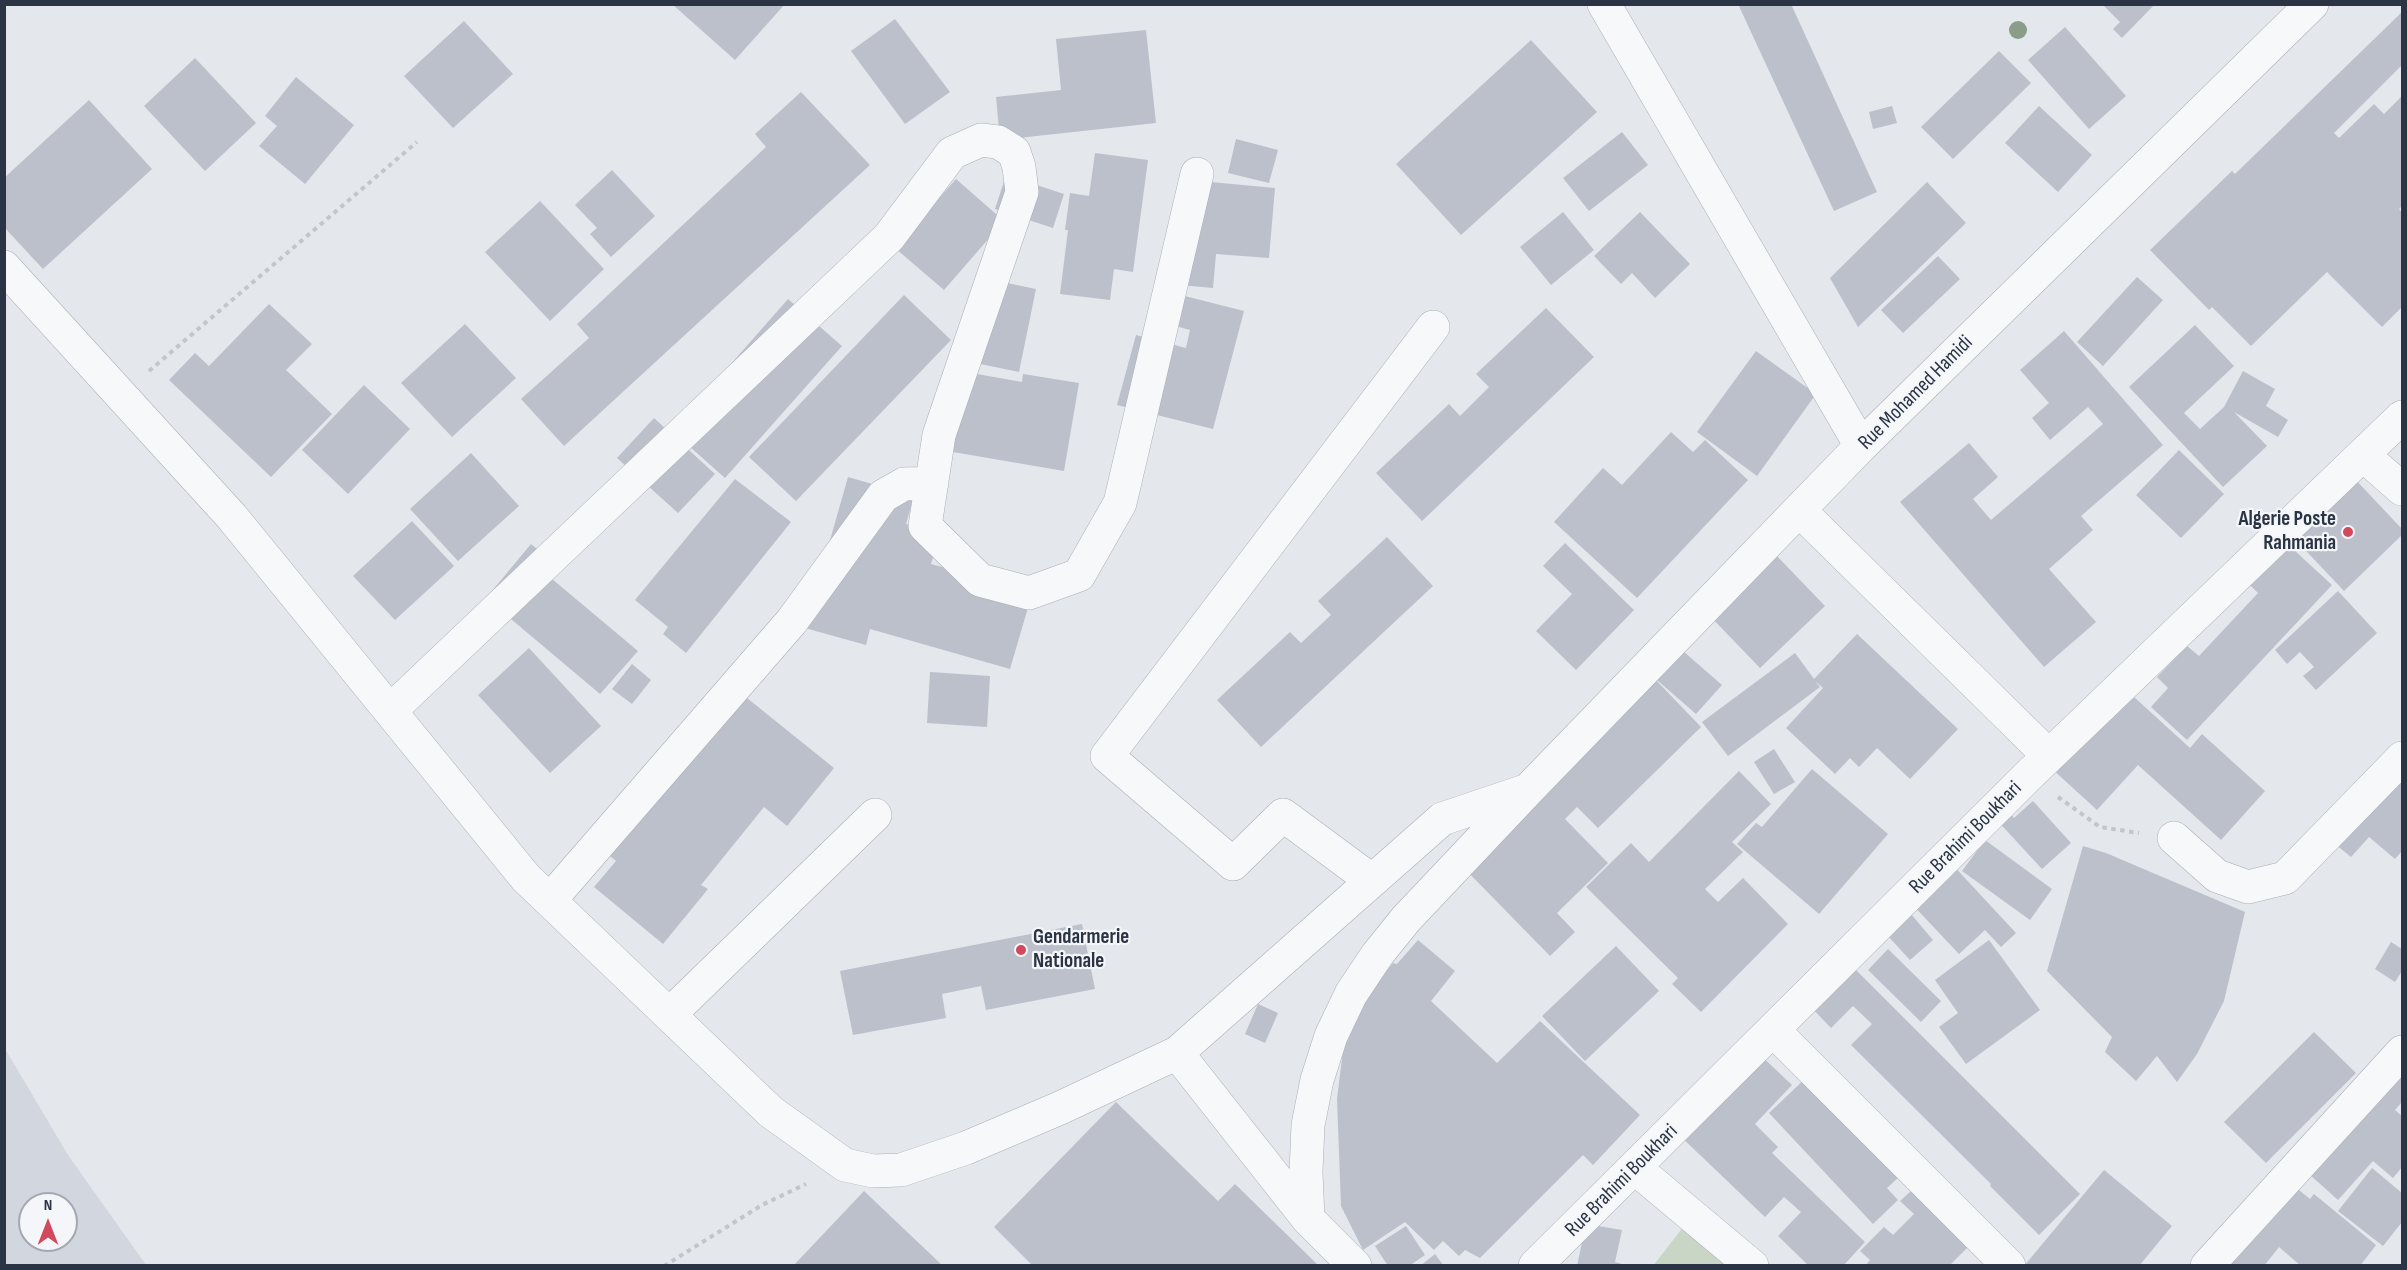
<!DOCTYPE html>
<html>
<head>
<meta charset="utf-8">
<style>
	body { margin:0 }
	#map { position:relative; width:2407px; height:1270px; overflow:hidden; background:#e4e7ec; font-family:"Sofia Sans Condensed",sans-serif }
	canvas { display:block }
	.frame { position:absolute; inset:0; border:6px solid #2b3445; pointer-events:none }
	.north { position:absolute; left:18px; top:1192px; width:60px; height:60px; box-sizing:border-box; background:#f4f6f9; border:2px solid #a4a8b1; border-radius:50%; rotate:0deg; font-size:16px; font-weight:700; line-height:24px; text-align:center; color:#2b3445 }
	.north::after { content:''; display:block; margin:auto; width:21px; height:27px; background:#d1495b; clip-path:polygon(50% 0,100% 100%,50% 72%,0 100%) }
</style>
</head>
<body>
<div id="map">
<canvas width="2407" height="1270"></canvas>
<div class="frame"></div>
<div class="north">N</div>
</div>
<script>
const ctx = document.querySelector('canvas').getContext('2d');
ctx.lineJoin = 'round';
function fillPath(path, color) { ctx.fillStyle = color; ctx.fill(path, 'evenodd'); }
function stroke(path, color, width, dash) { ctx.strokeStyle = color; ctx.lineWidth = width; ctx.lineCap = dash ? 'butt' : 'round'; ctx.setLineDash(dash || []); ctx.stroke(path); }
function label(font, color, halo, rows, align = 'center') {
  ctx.font = font + ' "Sofia Sans Condensed",sans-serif'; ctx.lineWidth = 4.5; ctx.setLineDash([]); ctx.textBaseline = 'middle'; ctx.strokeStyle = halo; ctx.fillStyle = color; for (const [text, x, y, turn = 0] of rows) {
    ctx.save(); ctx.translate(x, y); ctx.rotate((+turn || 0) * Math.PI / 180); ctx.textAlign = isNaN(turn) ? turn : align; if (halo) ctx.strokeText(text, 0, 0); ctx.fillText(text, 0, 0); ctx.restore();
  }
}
fillPath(new Path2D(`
	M4 1047 68 1155 146 1265H5ZM30 1204H66V1240H30Z`), '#d2d6de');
fillPath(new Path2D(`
	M1684 1226 1734 1266H1653Z`), '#c9d6c5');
fillPath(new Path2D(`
	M672 4H785L735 60Z
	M1738 4H1791L1877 192 1834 211Z
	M2102 4H2155L2122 38 2113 29 2120 22Z
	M2402 12V65L2334 133 2339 138 2374 104 2384 114 2402 96V206L2399 209 2402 213V307L2382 327 2327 272 2251 346 2212 307 2209 310 2150 250 2232 171 2235 174Z
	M895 19 950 92 905 124 851 51Z
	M464 21 513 74 453 128 404 76Z
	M2065 27 2126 96 2089 129 2028 60Z
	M1146 30 1156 123 1000 140 996 97 1061 90 1056 39Z
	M1531 40 1597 112 1461 235 1396 164Z
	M1999 51 2031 83 1953 159 1921 127Z
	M195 58 256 123 205 171 144 106Z
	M296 77 354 125 305 184 259 146 277 126 265 116Z
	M801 92 870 165 564 446 521 399 589 338 577 324 766 147 755 134Z
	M89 100 152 169 43 269 4 227V178Z
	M1892 106 1897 123 1873 129 1869 112Z
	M2039 106 2092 155 2058 192 2005 143Z
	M1622 132 1648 165 1589 211 1563 178Z
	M1236 139 1278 150 1269 183 1228 173Z
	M1095 153 1148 160 1133 272 1114 269 1110 300 1060 294 1068 230H1065L1070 193 1089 196Z
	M612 170 655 216 611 257 590 234 597 228 575 205Z
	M1006 175 1064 194 1053 228 995 209Z
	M956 179 1004 221 944 290 895 248Z
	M1189 180 1275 188 1269 258 1216 254 1213 288 1180 285Z
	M1927 182 1966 223 1858 327 1830 278Z
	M540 201 604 269 550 321 485 252Z
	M1563 212 1594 250 1551 285 1520 247Z
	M1640 212 1690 264 1655 298 1632 273 1621 284 1594 256Z
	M1938 256 1960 279 1903 333 1881 310Z
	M978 277 1036 289 1019 372 961 360Z
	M2137 277 2163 300 2103 366 2077 342Z
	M1161 290 1244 311 1213 429 1117 405 1136 335 1186 348 1190 330 1154 320Z
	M904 295 951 340 796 501 749 457Z
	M788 299 842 346 725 478 672 431Z
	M269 304 312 344 286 370 332 414 271 477 169 380 195 353 209 366Z
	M1546 308 1594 357 1422 521 1376 473 1449 404 1460 416 1489 387 1476 374Z
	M465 324 516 378 452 437 401 383Z
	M2195 325 2234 366 2184 413 2200 429 2224 407 2243 371 2275 389 2266 406 2288 420 2278 437 2234 412 2267 446 2223 487 2129 387Z
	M2064 331 2163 445 2081 516 2093 530 2049 569 2096 622 2044 667 1900 502 1969 443 1998 477 1973 499 1991 520 2103 424 2088 407 2050 440 2032 418 2049 403 2020 370Z
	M1756 351 1816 394 1757 476 1697 432Z
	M966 372 1022 382 1023 374 1079 383 1064 471 953 452Z
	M364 385 410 429 348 494 302 450Z
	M654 418 715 474 678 513 617 458Z
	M1671 432 1693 452 1705 440 1748 480 1637 598 1554 522 1603 468 1622 485Z
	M2179 450 2224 494 2181 538 2136 495Z
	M471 453 519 506 458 561 410 509Z
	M848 477 914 496 906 524 940 533 931 564 980 577 1034 587 1010 669 870 629 866 645 805 628Z
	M2353 477 2402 529V535L2344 591 2291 535Z
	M735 479 791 522 686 653 663 634 668 627 635 600Z
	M412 521 454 566 395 620 353 576Z
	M1387 537 1433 586 1261 747 1217 700 1290 632 1301 643 1331 615 1318 601Z
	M2282 539 2332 585 2187 740 2151 707 2168 688 2157 677 2187 646 2199 656 2258 593 2244 579Z
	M1565 543 1634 610 1576 670 1536 631 1572 594 1543 566Z
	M531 544 560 568 552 579 638 651 600 694 486 598Z
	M1774 553 1825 606 1760 668 1709 615Z
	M2338 591 2377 633 2316 690 2303 676 2314 667 2300 652 2287 664 2275 650Z
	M1857 634 1958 729 1910 779 1877 748 1859 767 1850 758 1835 774 1786 728 1823 688 1815 681 1820 687 1728 756 1702 722 1795 653 1814 679Z
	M529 648 601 726 550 773 478 695Z
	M1683 651 1722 685 1696 714 1657 680Z
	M632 664 651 680 632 704 612 689Z
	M930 672 990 676 987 727 927 723Z
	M1654 678 1701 727 1598 828 1577 807 1565 819 1608 863 1557 913 1575 932 1550 956 1462 866Z
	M2123 687 2190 748 2202 734 2265 791 2221 840 2138 765 2097 810 2050 767Z
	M742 694 834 768 787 826 764 807 701 885 708 889 663 944 594 887 616 861 610 856Z
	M1774 749 1795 782 1774 794 1754 762Z
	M2402 752V851L2395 859 2369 837 2351 857 2329 839Z
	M1812 769 1888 834 1819 914 1737 844 1756 823 1762 827Z
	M1739 771 1771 804 1732 842 1743 852 1705 889 1718 902 1743 878 1788 924 1701 1012 1672 984 1678 978 1586 887 1631 843 1649 862Z
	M2033 801 2071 843 2042 869 1994 817 2004 807 2014 818Z
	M1985 840 2052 889 2030 920 1962 871Z
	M2083 846 2106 853 2245 912 2224 1001 2197 1054 2177 1082 2157 1056 2136 1081 2105 1052 2112 1037 2047 971Z
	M1950 862 2016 933 2001 947 1985 930 1959 954 1908 900Z
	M1911 914 1933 940 1910 960 1887 935Z
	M1082 924 1095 989 986 1010 981 986 942 994 946 1018 853 1035 840 971Z
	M1418 940 1455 971 1431 1001 1497 1063 1540 1021 1640 1115 1593 1165 1583 1155 1480 1258 1465 1250 1459 1256 1443 1241 1434 1250 1405 1222 1363 1250 1341 1206 1337 1099 1347 1018 1393 963 1397 964Z
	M1989 940 2040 1010 1966 1064 1939 1027 1958 1013 1935 980Z
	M2391 942 2402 949V971L2395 982 2375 969Z
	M1616 946 1659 991 1585 1061 1542 1016Z
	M1888 949 1941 1001 1921 1022 1868 970Z
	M1848 962 2080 1194 2039 1235 1990 1186 1991 1184 1851 1045 1872 1024 1853 1006 1831 1028 1807 1003Z
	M1258 1004 1278 1013 1265 1043 1245 1034Z
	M2314 1032 2356 1073 2266 1163 2224 1122Z
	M2402 1035V1102L2395 1110 2402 1116V1167L2393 1178 2373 1161 2338 1200 2309 1174 2283 1172Z
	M1756 1051 1792 1085 1755 1124 1778 1147 1772 1153 1865 1242 1843 1266H1809L1778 1236 1801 1212 1784 1197 1765 1217 1677 1133Z
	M1809 1075 1902 1174 1887 1188 1898 1200 1873 1224 1769 1113Z
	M1116 1102 1218 1201 1235 1184 1319 1266H1033L994 1227Z
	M2372 1168 2402 1193V1222L2383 1246 2338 1211Z
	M2273 1169 2310 1199 2314 1194 2376 1245 2360 1266H2301L2279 1247 2264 1266H2233L2225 1260Z
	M2104 1170 2172 1226 2139 1266H2024Z
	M1920 1183 1978 1237 1949 1266H1865L1870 1260 1860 1251 1884 1227 1893 1235 1914 1214 1900 1201Z
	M864 1191 943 1266H793Z
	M1586 1224 1622 1230 1615 1262 1629 1266H1577Z
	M1406 1226 1425 1255 1409 1266H1388L1375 1246Z
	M1435 1254 1444 1266H1420Z`), '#bbc0ca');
const minor = new Path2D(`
	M1604 4 1861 446
	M4 267 232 517 526 878 771 1112 845 1165 873 1171 901 1170 966 1148 1060 1108 1177 1053 1442 819 1528 790
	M2363 455 2402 489
	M1800 511 2049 756
	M390 711 889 237 952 153 981 140 998 142 1014 152 1019 167 1022 192 939 435 925 526 980 580 1029 593 1079 575 1120 503 1197 174
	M2174 838 2217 876 2248 887 2285 878 2402 758
	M1371 880 1283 815 1233 864 1107 756 1433 327
	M550 900 792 621 883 496 904 484 932 483
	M669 1015 875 815
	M1774 1031 2009 1266
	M1177 1053 1308 1219 1355 1266
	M1635 1168 1752 1266
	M1308 1219 1306 1172 1308 1125 1317 1080 1331 1036 1351 994 1377 955 1406 919 1528 790 1861 446 2312 4
	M1535 1266 2028 776 2402 417
	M2207 1266 2402 1052`);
stroke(minor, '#a9aeb7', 34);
stroke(new Path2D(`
	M149 371 417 142
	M2058 797 2100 827 2139 833
	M664 1266 762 1205 806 1184`), '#c2c5cb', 4, [4.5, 4.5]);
stroke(minor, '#f7f8fa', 33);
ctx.fillStyle = '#899d89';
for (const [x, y] of [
	[2018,30]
]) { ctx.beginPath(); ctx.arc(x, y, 9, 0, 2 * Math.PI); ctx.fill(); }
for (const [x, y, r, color] of [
	[2348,532,6,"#d1495b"],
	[1021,950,6,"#d1495b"]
]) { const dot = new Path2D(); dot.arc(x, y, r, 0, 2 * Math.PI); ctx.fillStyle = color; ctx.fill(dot); stroke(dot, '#f4f6f9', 2); }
label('21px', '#2b3445', '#f4f6f9', [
	["Rue Mohamed Hamidi",1916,393,-45],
	["Rue Brahimi Boukhari",1966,838,-45],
	["Rue Brahimi Boukhari",1622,1181,-45]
]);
label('bold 21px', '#2b3445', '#f4f6f9', [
	["Algerie Poste",2336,520],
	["Rahmania",2336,544],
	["Gendarmerie",1033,938,"left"],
	["Nationale",1033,962,"left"]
], 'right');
</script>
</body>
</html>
